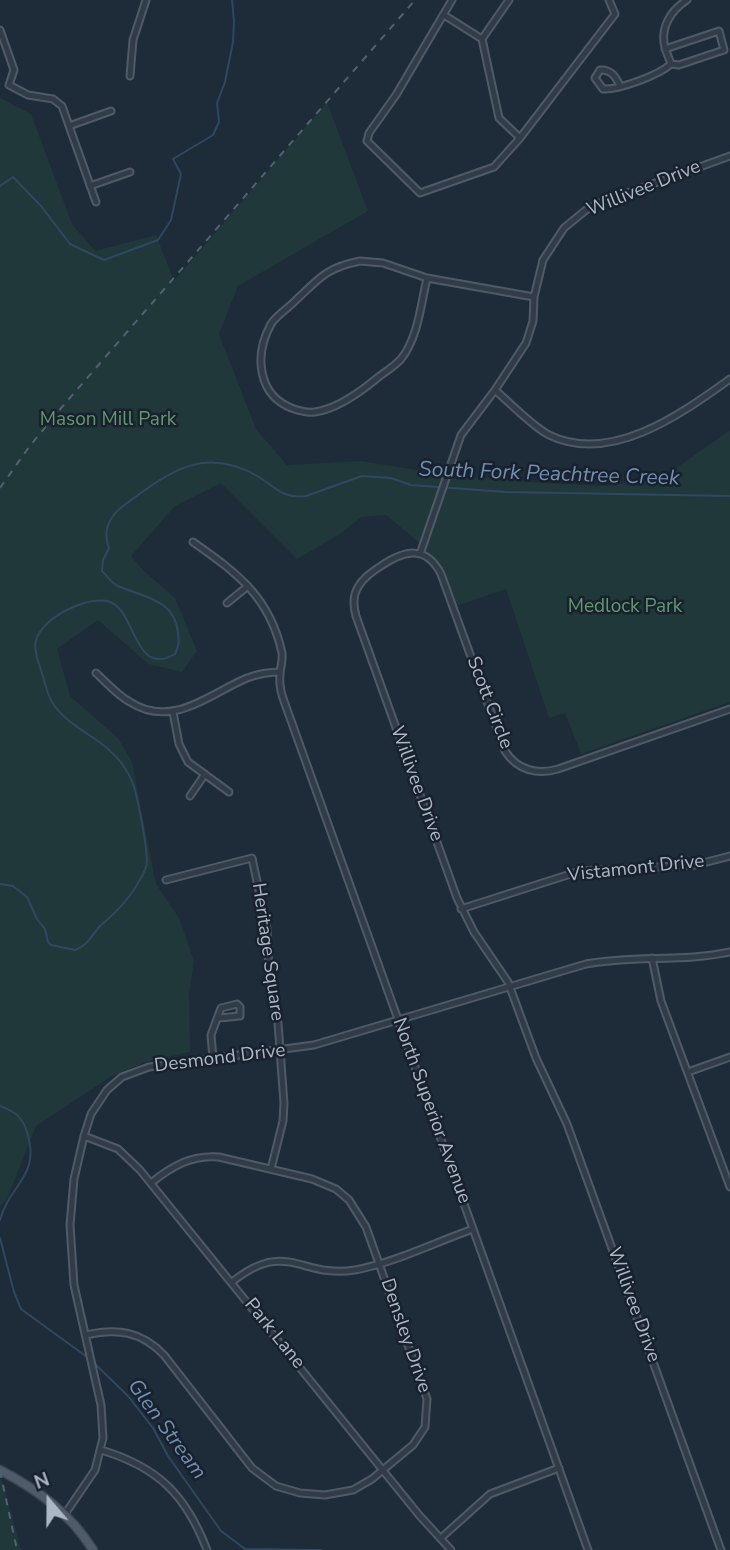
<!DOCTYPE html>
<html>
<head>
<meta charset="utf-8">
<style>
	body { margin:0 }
	#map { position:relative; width:730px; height:1550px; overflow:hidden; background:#1e2b39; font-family:"Nunito Sans",sans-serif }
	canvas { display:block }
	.north { position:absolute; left:14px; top:1466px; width:70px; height:70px; -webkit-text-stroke:5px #18212d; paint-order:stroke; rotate:340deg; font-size:19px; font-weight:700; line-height:28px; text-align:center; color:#acb7c6 }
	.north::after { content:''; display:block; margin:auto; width:24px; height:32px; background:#acb7c6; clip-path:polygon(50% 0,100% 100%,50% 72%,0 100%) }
</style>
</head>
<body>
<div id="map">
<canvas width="730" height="1550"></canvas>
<div class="north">N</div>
</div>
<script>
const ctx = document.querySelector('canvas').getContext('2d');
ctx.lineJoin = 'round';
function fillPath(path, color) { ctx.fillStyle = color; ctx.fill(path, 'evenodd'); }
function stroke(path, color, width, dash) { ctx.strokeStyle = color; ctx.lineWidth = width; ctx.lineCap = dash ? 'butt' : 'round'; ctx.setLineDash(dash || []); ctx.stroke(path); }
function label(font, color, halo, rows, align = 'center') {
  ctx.font = font + ' "Nunito Sans",sans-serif'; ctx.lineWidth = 5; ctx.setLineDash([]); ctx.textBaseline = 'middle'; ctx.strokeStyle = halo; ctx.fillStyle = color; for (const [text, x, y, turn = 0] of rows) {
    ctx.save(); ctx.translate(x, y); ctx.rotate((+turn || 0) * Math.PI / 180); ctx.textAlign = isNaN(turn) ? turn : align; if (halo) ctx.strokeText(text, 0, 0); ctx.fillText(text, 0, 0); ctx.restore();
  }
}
fillPath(new Path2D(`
	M0 98 31 114 72 224 95 251 156 235 174 281 327 102 368 211 238 286 219 334 256 429 287 465 361 461 448 475 437 510 450 475 544 483 608 486 669 473 730 430V702L581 754 565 713 549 718 506 589 453 607 438 569 420 554 422 545 386 515 361 517 340 534 297 559 221 483 175 506 131 556 145 572 175 598 197 651 182 672 148 664 98 620 57 649 70 696 118 738 132 762 156 884 179 918 194 961 189 994 190 1052 146 1062 112 1076 36 1126 7 1199 0 1207Z
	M0 1473 21 1550H0Z`), '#20383a');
stroke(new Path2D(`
	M0 186 13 177 41 206 70 244 104 260 158 240 171 220 181 174 173 159 213 135 219 122 217 103 225 82 233 42 234 21 232 0
	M0 884 13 886 27 897 37 919 45 929 48 942 51 945 75 950C89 945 92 934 101 925 111 916 119 910 127 899 133 892 143 876 146 867 150 858 137 795 133 784 130 775 125 768 120 761 101 737 67 727 52 702 46 692 44 678 40 667 32 645 33 636 51 620 61 612 72 607 84 603 92 601 102 599 110 602 136 611 134 678 175 654 179 646 179 642 178 633 175 599 143 597 118 586 112 584 107 576 102 571L103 560 109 548C102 530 109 517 123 506 168 473 203 444 259 477 277 488 282 499 306 496L362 476 391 478 411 485 506 492 730 496
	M0 1106C15 1112 22 1116 27 1132 41 1177 10 1183 0 1220
	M0 1238 14 1292 21 1309 87 1357
	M94 1363 128 1396 153 1428 168 1456 221 1531 245 1549 321 1550`), '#304761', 2);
const street = new Path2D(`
	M452 0 396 95 369 133 367 141 420 193 494 167 520 138 615 14 609 0
	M444 15 482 39 509 0
	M0 30 14 70 9 85
	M482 39 499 118 520 138
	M665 49 719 31 724 50 679 65 671 64
	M130 76 133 40 146 0
	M9 85 28 95 53 99 62 106 96 202
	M620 86C616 77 611 69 600 70L595 78 603 89C619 90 659 75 671 64 669 58 667 54 665 48 660 28 670 11 687 0
	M69 126 111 111
	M90 186 130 172
	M360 261 383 263 427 278C421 304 418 338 401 359 394 367 383 373 376 379 359 393 336 409 315 412 308 413 300 411 294 409 257 396 254 355 271 324 276 316 287 309 294 302 319 279 325 268 360 261Z
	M427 278 534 297
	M495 390C509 402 533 427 549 435 611 465 681 414 730 379
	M193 542C237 573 270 597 282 653 283 662 280 667 280 675 279 684 281 693 284 701L588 1550
	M420 554 461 435 495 390 526 343 533 321 534 297 543 260 564 228 586 210 597 204 730 156
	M227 603 248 586
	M96 673C107 683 117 695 130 702 172 729 209 694 247 678 258 674 268 672 280 672
	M173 712 179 744 188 762 229 792
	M190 796 205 774
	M166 880 252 858 267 929 269 973 278 1023 284 1103 283 1121 271 1169
	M461 909 580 871 695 865 730 856
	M652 958 661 1001 730 1187
	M213 1058 211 1035 221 1008 237 1004 240 1007V1016L219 1018
	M688 1072 730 1057
	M84 1136 118 1149 140 1170 419 1515 451 1550
	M232 1282C287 1238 301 1279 355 1270 394 1263 436 1242 473 1229
	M86 1335C117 1328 141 1331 164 1355L252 1468 276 1486 300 1493 325 1495 353 1490 372 1479 413 1445 425 1427 427 1399 366 1227 349 1200 336 1189 312 1179 219 1157C191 1155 172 1166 151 1183
	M101 1450C158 1467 186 1495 207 1550
	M65 1514 95 1470 103 1438 101 1405 74 1285 70 1225 74 1179 84 1136 91 1114 107 1090 122 1077 149 1067 314 1045 586 964C633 955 683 962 730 952
	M441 1538 490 1494 559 1468
	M721 1550 567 1124 536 1058 508 982 474 932 457 898 356 616C354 609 353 602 355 594 359 581 370 573 381 566 405 550 426 545 441 574L505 751C517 770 537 775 558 769L730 709`);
const primary = new Path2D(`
	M0 1470C38 1490 70 1513 93 1550`);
stroke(street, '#4f5a67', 9);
stroke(primary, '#3b4552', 11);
stroke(street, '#323c49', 5);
stroke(primary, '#4f5b69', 8);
stroke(new Path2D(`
	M0 488 29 447 62 407 415 0
	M0 1471 17 1550`), '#536071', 2, [7, 7]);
label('19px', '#acb7c6', '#18212d', [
	["Willivee Drive",644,189,-22],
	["Scott Circle",489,703,69],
	["Willivee Drive",416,784,70],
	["Vistamont Drive",636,869,-6],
	["Heritage Square",267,952,82],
	["Desmond Drive",220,1059,-7],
	["North Superior Avenue",431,1111,70],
	["Willivee Drive",633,1305,70],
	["Park Lane",274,1334,51],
	["Densley Drive",405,1336,71]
]);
label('19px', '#62986c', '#18212d', [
	["Mason Mill Park",108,420],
	["Medlock Park",625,607]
]);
label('italic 21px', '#718fb1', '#18212d', [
	["South Fork Peachtree Creek",549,475,2],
	["Glen Stream",166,1430,54]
]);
</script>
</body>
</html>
